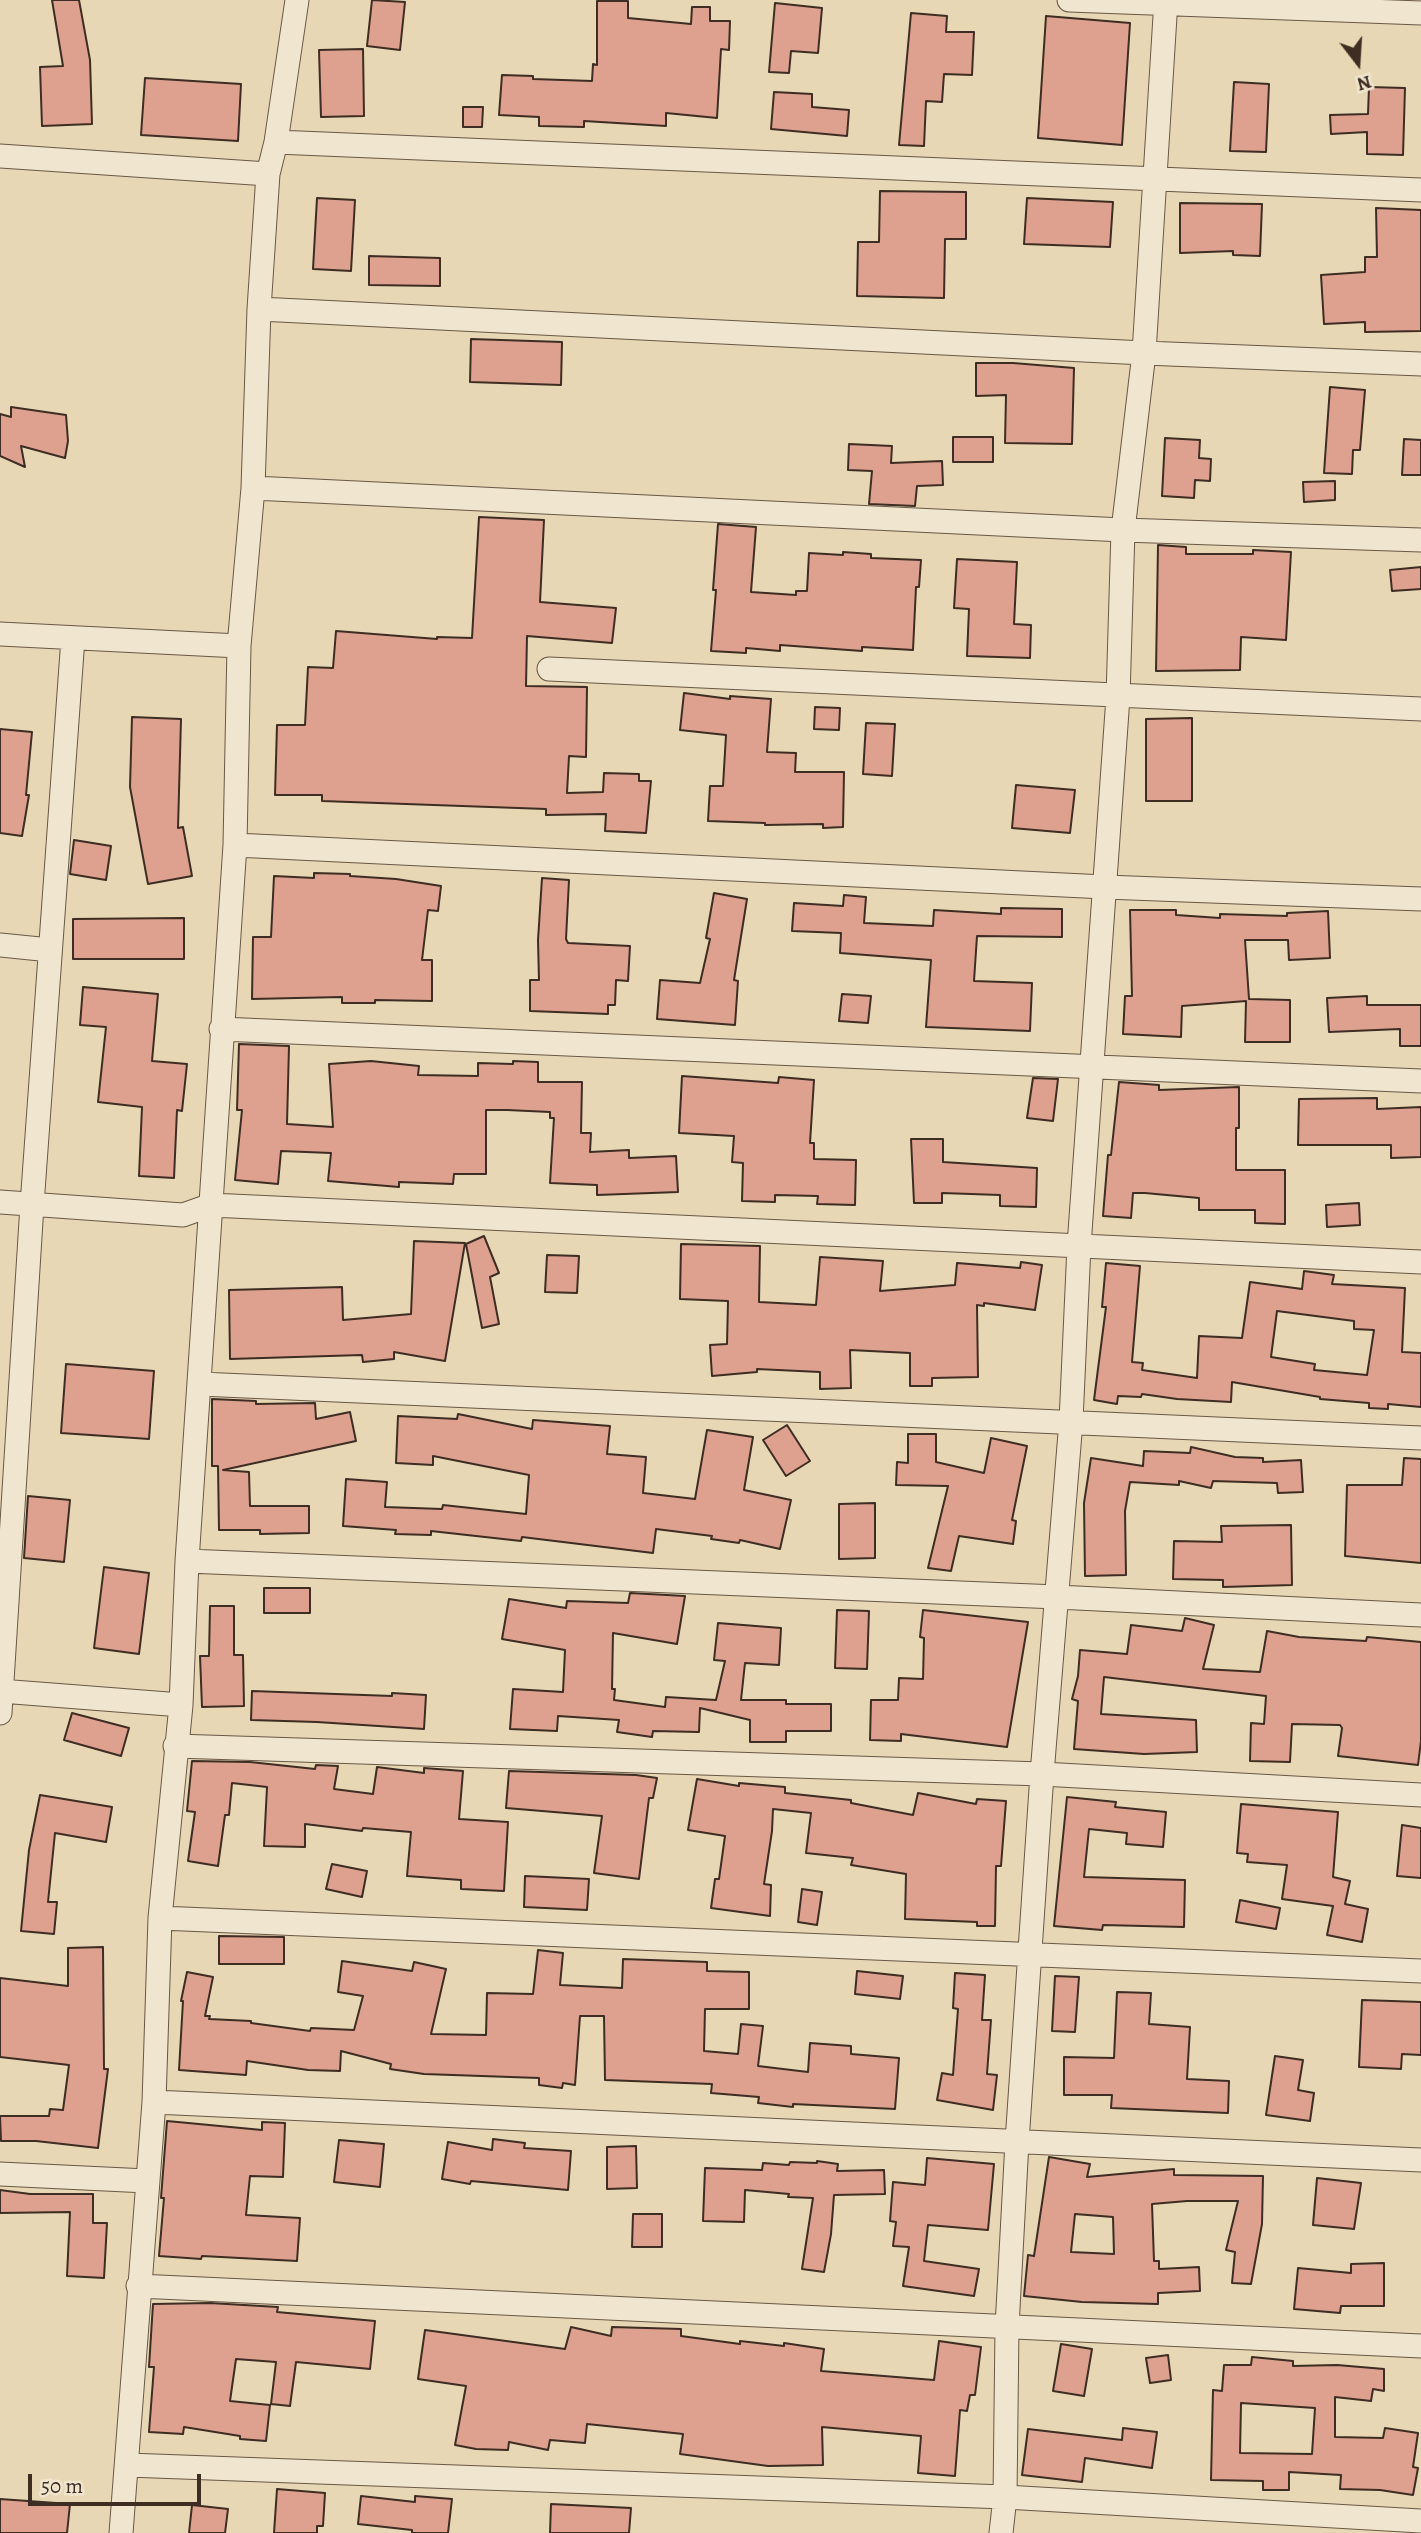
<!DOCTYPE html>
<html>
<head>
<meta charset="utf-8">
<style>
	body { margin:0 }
	#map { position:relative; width:1421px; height:2533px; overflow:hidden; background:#e8d7b4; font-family:Alegreya,serif }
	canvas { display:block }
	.north { position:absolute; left:1323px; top:28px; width:70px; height:70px; -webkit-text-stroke:5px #f0e5ce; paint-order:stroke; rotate:163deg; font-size:19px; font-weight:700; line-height:28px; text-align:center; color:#3d2d22 }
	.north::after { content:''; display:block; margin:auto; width:24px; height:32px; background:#3d2d22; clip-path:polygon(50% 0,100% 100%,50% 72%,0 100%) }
	.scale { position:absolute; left:28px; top:2474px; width:173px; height:32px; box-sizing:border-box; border:4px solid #3d2d22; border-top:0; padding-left:9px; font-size:21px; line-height:24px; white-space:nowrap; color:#3d2d22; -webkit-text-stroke:5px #f0e5ce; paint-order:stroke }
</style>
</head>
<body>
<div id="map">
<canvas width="1421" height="2533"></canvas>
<div class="north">N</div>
<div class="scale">50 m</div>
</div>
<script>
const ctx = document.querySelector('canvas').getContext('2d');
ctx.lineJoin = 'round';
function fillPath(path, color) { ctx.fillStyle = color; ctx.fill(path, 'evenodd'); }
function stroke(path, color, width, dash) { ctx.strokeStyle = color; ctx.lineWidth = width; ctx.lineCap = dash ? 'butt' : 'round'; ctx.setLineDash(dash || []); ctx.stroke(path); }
const building = new Path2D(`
	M52 0H79L90 60 92 124 42 126 40 67 63 66Z
	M372 0 405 2 400 50 367 46Z
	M597 1H628V18L691 24 692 7H710V21H730L729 50 721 49 717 118 666 113V126L584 121V127L539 126V117L499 115 502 75 533 76V79L592 81 593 64 597 65Z
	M775 3 822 8 818 53 791 51 789 73 769 72Z
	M911 13 947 16 946 32H974L972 75 944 74 942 102 926 101 924 146 899 145Z
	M1046 16 1130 23 1122 145 1038 138Z
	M363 49 364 116 321 117 319 50Z
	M145 78 241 84 238 141 141 135Z
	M1234 82 1269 84 1266 152 1230 151Z
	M1369 87 1405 88 1403 155 1367 154V132L1331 134 1330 115 1368 114Z
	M774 92 812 94V107L849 110 847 136 771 129Z
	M463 107H483L482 127H463Z
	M880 191 966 192V239H945L944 298 857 296 858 242H879Z
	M317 198 355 200 351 271 313 269Z
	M1027 198 1113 202 1110 247 1024 244Z
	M1180 203 1262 204 1260 256 1233 255V251L1180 253Z
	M1376 208 1421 210V331L1365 332V322L1324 324 1321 275 1365 272V257H1377Z
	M369 256 440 258V286L369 285Z
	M471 339 562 342 561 385 470 382Z
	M976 363H1013L1074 368 1072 444 1005 443 1006 395 976 396Z
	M1330 387 1365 390 1360 450H1353L1352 474 1324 473Z
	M11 407 66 415 68 441 65 458 21 446 25 467 0 456V414L11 417Z
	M953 437H993V462H953Z
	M1165 438 1200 440 1199 458 1211 459 1210 481 1195 480 1194 498 1162 496Z
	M1404 439 1421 440V475H1402Z
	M849 444 892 446 891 463 942 461 943 485 917 486 915 506 869 504 872 471 848 470Z
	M1335 481V500L1304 502 1303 482Z
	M479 517 544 520 540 602 616 608 612 643 527 636 526 686 587 687 586 757 569 756 567 793 603 792 604 773 639 774V781H651L646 833 605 831 606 814 546 815V809L322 801V795H275L277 725H305L308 667 333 668 336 631 437 639V637L472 638Z
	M718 524 756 527 751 592 796 595V591H807L809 553 843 555V552L871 554V558L921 560 919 587H916L913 650 862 647V651L780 645V651L746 648V653L711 651 716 590H713Z
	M1158 545 1186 547V554H1253V550L1291 552 1286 640 1241 637 1240 670 1156 671Z
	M957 559 1017 562 1014 624 1031 625 1030 658 967 656 969 609 954 608Z
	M1421 567V589L1392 591 1390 570Z
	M684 693 730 699V696L771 699 767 752 796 753 795 772H844L843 827 823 828V824L765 825V823L708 821 710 786H723L726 735 680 730Z
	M815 707 840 708 839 730 814 729Z
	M132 717 181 719 178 828 183 827 192 876 148 884 130 787Z
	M1192 718V801H1146V719Z
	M866 723 895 724 892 776 863 774Z
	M0 729 32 732 26 795H29L22 836 0 833Z
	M1016 785 1075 790 1070 833 1012 828Z
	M74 840 111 846 106 880 70 874Z
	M314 873 350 874V876L396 879 441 886 438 911 428 910 422 960H432V1001L375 1000V1003H342V997L252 999 253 937H271L274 876 314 878Z
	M542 878 569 880 566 939 568 943 630 946 628 981 616 980 615 1005H608V1014L530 1011V980H539L538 940Z
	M714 893 747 899 734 980 738 981 735 1025 657 1019 660 980 700 983 710 939 706 938Z
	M844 895 866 897 864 923 933 926 934 910 1001 914V908L1062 909V937L977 936 974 981 1032 983 1030 1031 926 1027 931 960 840 953 841 933 792 931 794 903 843 906Z
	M1130 910H1176V915L1220 918V914L1287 916V913L1328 911 1330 958 1289 960 1288 940H1245L1249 999 1290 1000V1042H1245L1246 1001 1182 1006 1181 1037 1123 1034 1125 996H1132Z
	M184 918V959H73V919Z
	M83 987 158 994 152 1061 187 1064 182 1111 177 1110 174 1178 139 1176 142 1107 98 1102 106 1027 80 1025Z
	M842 994 871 996 868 1023 839 1021Z
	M1367 996V1005H1421V1046H1400V1029L1329 1032 1327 998Z
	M239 1044 289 1046 287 1124 333 1127 329 1064 371 1061 419 1066 418 1075 478 1076V1063L513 1064V1061L538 1062V1082H582L581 1133H591L590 1152 629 1150V1158L676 1156 678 1192 597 1195V1185L550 1183 554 1118H550V1112L507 1110H486V1174H454L453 1184 399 1182V1187L328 1181 331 1153 281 1151 278 1184 235 1180 242 1110H237Z
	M682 1076 778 1083 779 1077 814 1080 810 1143H814V1159L856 1160 855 1205 817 1204 818 1196 775 1195V1202L742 1201 743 1163 732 1162 734 1136 679 1133Z
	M1033 1078 1058 1079 1053 1121 1027 1118Z
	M1119 1082 1159 1085V1090L1239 1087V1128H1236V1170H1285V1224L1255 1223V1210H1199V1198L1145 1193H1133L1131 1218 1103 1216 1108 1155H1111Z
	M1377 1098V1109L1421 1107V1157L1391 1158V1145H1298L1299 1099Z
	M911 1139H943V1162L1037 1168 1036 1207 1000 1206V1195L942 1193V1203H914Z
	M1359 1203 1360 1225 1327 1227 1326 1205Z
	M484 1236 499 1273 490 1277 499 1324 482 1328 466 1244Z
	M414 1241 465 1243 445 1361 394 1352V1359L363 1362 362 1355 230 1359 229 1290 342 1287 343 1320 411 1314Z
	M681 1244 760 1246 759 1302 816 1305 820 1257 883 1261 880 1291 955 1285 957 1263 1020 1268 1021 1262 1042 1265 1035 1310 984 1303V1306L977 1305 978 1377 932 1378V1386H910V1353L850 1350 851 1388 820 1389V1372L757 1369V1372L712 1376 710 1345 727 1344 728 1301 680 1299Z
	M547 1255 579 1256 577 1293 545 1292Z
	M1106 1263 1140 1266 1132 1362 1143 1363 1142 1370 1197 1378 1199 1336 1242 1338 1250 1282 1302 1289 1304 1271 1334 1275 1332 1284 1405 1288 1402 1352 1421 1353V1407L1388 1404V1409L1369 1408V1403L1320 1399V1397L1232 1382 1231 1402 1177 1399 1142 1394 1141 1397 1118 1396 1117 1404 1094 1400 1106 1307H1102ZM1277 1311 1354 1321V1329L1374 1330 1367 1375 1314 1370 1315 1364 1271 1357Z
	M66 1364 154 1371 149 1439 61 1433Z
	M212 1399 256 1401V1404L315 1403 316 1419 350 1412 356 1441 223 1470 249 1472 250 1506H309V1533L260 1534V1530H219L218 1466H212Z
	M458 1414 532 1429 533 1420 610 1426 607 1454 646 1457 643 1493 695 1499 707 1430 753 1437 744 1490 791 1500 780 1549 740 1540 739 1543 711 1539 712 1536 656 1529 653 1553 522 1537 521 1541 431 1531V1535L395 1534 396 1530 343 1526 346 1479 387 1482 385 1507 442 1509 443 1505 526 1514 529 1475 433 1456V1465L396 1463 398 1416 457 1419Z
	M787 1425 810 1461 786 1476 763 1440Z
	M908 1434H936V1462L984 1473 991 1438 1027 1446 1012 1520 1016 1521 1013 1544 959 1536 951 1571 928 1568 948 1486 896 1485 897 1462 908 1463Z
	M1191 1447 1235 1457 1263 1458V1462L1301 1460 1303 1492 1278 1493 1277 1483 1213 1481 1211 1488 1179 1481V1485L1130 1482 1125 1511 1126 1575 1085 1576 1084 1503 1091 1458 1143 1466 1144 1451 1190 1453Z
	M1404 1458 1421 1459V1563L1345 1556 1347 1485H1402Z
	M28 1496 70 1500 64 1562 24 1558Z
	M875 1503V1558L839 1559V1504Z
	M1291 1525 1292 1585 1223 1587V1580L1173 1579 1174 1541 1222 1542 1221 1526Z
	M104 1567 149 1573 139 1654 94 1648Z
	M264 1588H310V1613H264Z
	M630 1593 685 1596 677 1644 613 1633 612 1689H615L614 1700 665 1707 666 1697 716 1700 725 1661 714 1660 718 1623 781 1628 779 1665 745 1663 741 1700H786V1704H831V1731H786V1742H750V1720L700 1708 699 1732 653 1731 652 1737 617 1732 619 1720 558 1716 557 1731 510 1729 513 1689 563 1692 565 1650 502 1639 509 1599 566 1608 567 1601 628 1603Z
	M210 1606H234V1655H243L244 1706 202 1707 200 1656H209Z
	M837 1610 869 1611 867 1669 835 1668Z
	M923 1610 1028 1622 1007 1747 901 1734V1741L870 1740 871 1700H898L899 1678 923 1679 924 1638 920 1637Z
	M1185 1618 1214 1625 1203 1669 1260 1672 1267 1631 1299 1637 1366 1641 1367 1637 1421 1642V1741L1418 1765 1338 1756 1342 1728 1340 1725 1292 1724 1290 1762 1250 1761 1251 1723 1264 1724 1266 1696 1104 1677 1101 1714 1196 1720 1197 1752 1144 1754 1074 1749 1078 1701 1072 1699 1078 1676 1080 1650 1127 1654 1131 1625 1182 1631Z
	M252 1691 392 1696V1693L426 1695 424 1729 317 1722 251 1720Z
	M72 1713 129 1728 121 1756 64 1740Z
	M192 1761 250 1762 315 1769 316 1765 338 1766 334 1789 373 1794 377 1767 424 1773V1768L463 1771 459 1819 508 1822 504 1891 461 1889V1880L407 1876 411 1832 363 1828 362 1831 305 1824V1847L264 1846 267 1787 232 1783 229 1815H225L218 1866 188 1861 195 1812 187 1811Z
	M509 1771 636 1775 657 1778 653 1798H649L639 1879 594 1873 602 1816 506 1808Z
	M697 1779 739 1786V1783L785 1787V1793L851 1800V1803L913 1815 918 1793 976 1804 977 1799 1006 1801 1001 1866H996L995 1926H977V1922L905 1919 906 1874 851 1865 853 1858 806 1853 811 1813 773 1809 772 1831 764 1884 771 1885 770 1916 711 1908 715 1879H719L725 1836 688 1830Z
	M40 1795 112 1807 106 1842 55 1833 48 1902H57L54 1934 21 1931 29 1850Z
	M1067 1797 1116 1802 1115 1807 1166 1812 1163 1847 1126 1844 1127 1833 1089 1829 1084 1877 1185 1880 1184 1927 1103 1925 1102 1930 1054 1926Z
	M1241 1804 1338 1812 1333 1877 1350 1881 1345 1904 1368 1909 1362 1942 1327 1935 1333 1906 1282 1899 1287 1865 1247 1862 1248 1854 1237 1853Z
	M1402 1825 1421 1828V1878L1397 1876Z
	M332 1864 367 1871 362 1897 326 1889Z
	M525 1876 589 1879 587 1910 524 1907Z
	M802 1889 822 1892 817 1925 798 1922Z
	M1240 1900 1280 1908 1276 1929 1236 1922Z
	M219 1936 284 1937V1964H219Z
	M103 1947 104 2069H108L98 2148 36 2141H1L0 2116H49L50 2109 63 2110 69 2065 0 2057V1978L68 1986V1948Z
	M538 1950 563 1953 560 1985 622 1988 623 1959 707 1962V1971L749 1972V2009H705L704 2051 738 2054 741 2024 763 2026 758 2066 808 2072 810 2043 851 2046V2054L899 2058 895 2109 793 2104V2107L758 2103 759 2097 711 2093 712 2084 605 2080 604 2016H580L575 2085 563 2083 562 2088 539 2085V2078L424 2074 390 2069 391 2064 341 2051 340 2071 308 2070 247 2061 246 2075 179 2070 183 2001H181L187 1972 213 1977 205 2016H210L209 2019 251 2021V2023L310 2031 311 2028 354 2030 363 1996 338 1992 342 1961 412 1971 414 1962 446 1969 431 2034 486 2035 487 1993 533 1994Z
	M857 1971 903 1976 900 1999 855 1994Z
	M955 1973 985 1975 982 2020H991L987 2074 997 2075 993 2110 937 2100 942 2073 953 2075 958 2009 953 2008Z
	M1055 1976 1079 1977 1075 2032 1052 2031Z
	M1117 1992 1151 1993 1149 2024 1190 2027 1187 2079 1229 2081 1228 2113 1111 2108 1112 2095H1064V2057L1114 2058Z
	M1362 2000 1421 2002V2055L1402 2054 1401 2069 1359 2067Z
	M1275 2056 1303 2060 1298 2090 1314 2093 1310 2121 1266 2115Z
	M167 2121 262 2130V2122L285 2123 283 2177 250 2176 246 2215 300 2218 297 2261 202 2256 201 2259 159 2256 164 2198H161Z
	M493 2139 525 2143 524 2148 571 2151 568 2190 471 2181 470 2184 442 2179 448 2142 492 2150Z
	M339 2140 384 2144 380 2187 334 2182Z
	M636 2146 637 2188 607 2189V2147Z
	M1049 2157 1090 2164 1087 2177 1174 2169V2175L1263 2176 1262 2224 1251 2284 1232 2283 1235 2252 1226 2250 1238 2201H1187L1152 2204 1154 2261H1159V2269L1199 2267 1200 2291 1158 2293V2304L1082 2302 1024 2296 1028 2255 1034 2256ZM1075 2214 1113 2217 1114 2254 1071 2252Z
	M927 2158 994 2164 988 2230 928 2225 924 2261 979 2269 974 2296 903 2286 909 2247 893 2246 896 2222 890 2221 893 2182 925 2185Z
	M817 2161 838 2164 837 2171 884 2170 885 2194 834 2195 831 2234 824 2272 802 2269 813 2198 788 2197 789 2194 745 2190 744 2222 703 2221 705 2168 762 2170 763 2163 789 2165 790 2162 817 2163Z
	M1317 2178 1361 2183 1354 2229 1313 2225Z
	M0 2190 30 2194H93V2223H107L104 2278 67 2276 70 2212 0 2213Z
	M633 2214H662V2247H632Z
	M1384 2263V2306H1341L1340 2313 1294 2309 1298 2268 1351 2273V2264Z
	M210 2303 278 2307 277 2312 375 2321 370 2369 296 2362 290 2406 271 2404 276 2362 236 2359 230 2401 270 2405 266 2441 240 2439V2436L184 2427 183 2434 149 2432 154 2367H149L153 2304Z
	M571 2327 611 2336 612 2327 681 2329V2336L740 2344V2341L784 2346V2343L824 2349 821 2371 934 2380 939 2341 981 2347 975 2395H970L967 2411 960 2410 955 2476 918 2473 921 2436 822 2427 823 2465 768 2466 680 2454 683 2434 587 2424 585 2443 550 2440 548 2450 509 2442 508 2450 476 2449 455 2445 466 2386 418 2379 425 2330 565 2349Z
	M1061 2344 1092 2349 1084 2396 1053 2391Z
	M1168 2355 1171 2380 1150 2383 1146 2358Z
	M1252 2357 1293 2361V2366L1337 2365 1384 2369V2391L1373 2389 1371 2401 1335 2397V2437L1383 2438 1385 2428 1418 2433 1413 2467 1418 2468 1413 2495 1380 2490 1340 2489 1341 2475 1289 2472V2490H1263V2481L1211 2480 1213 2390 1222 2391 1224 2365H1251ZM1241 2403 1315 2408 1312 2454 1240 2453Z
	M1123 2428 1157 2432 1152 2468 1085 2458 1082 2482 1022 2475 1028 2429 1122 2440Z
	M277 2489 325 2493 323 2526H317V2533H274Z
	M361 2496 415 2502V2496L452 2499 448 2533H412V2530L358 2524Z
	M0 2499 70 2504 67 2533H0Z
	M551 2504 631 2508 629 2533H550Z
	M192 2505 228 2509 225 2533H189Z`);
fillPath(building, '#dfa18f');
stroke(building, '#3d2d22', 2);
const street = new Path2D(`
	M1069 0 1421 13
	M276 142 1421 190
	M0 156 268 174
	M259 309 1144 353 1421 364
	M253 488 1123 530 1421 540
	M0 634 239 646
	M549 669 1421 709
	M235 845 1105 887 1421 899
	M0 945 50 950
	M221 1029 1421 1081
	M0 1202 183 1215 211 1205 1421 1262
	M200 1384 1421 1438
	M187 1561 1057 1597 1421 1615
	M0 1691 181 1705
	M0 1713 32 1205 73 638
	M175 1746 1042 1774 1421 1795
	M160 1918 1421 1971
	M154 2102 1421 2160
	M0 2174 147 2181
	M138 2286 1421 2346
	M127 2465 1005 2497 1421 2521
	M121 2533 154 2102 160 1918 181 1705 187 1561 235 845 239 646 253 488 259 309 268 174 276 142 297 0
	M1001 2533 1005 2497 1007 2327 1017 2142 1042 1774 1071 1421 1079 1246 1118 697 1123 530 1144 353 1166 0`);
stroke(street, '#685846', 25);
stroke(street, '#f0e5ce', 23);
</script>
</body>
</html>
